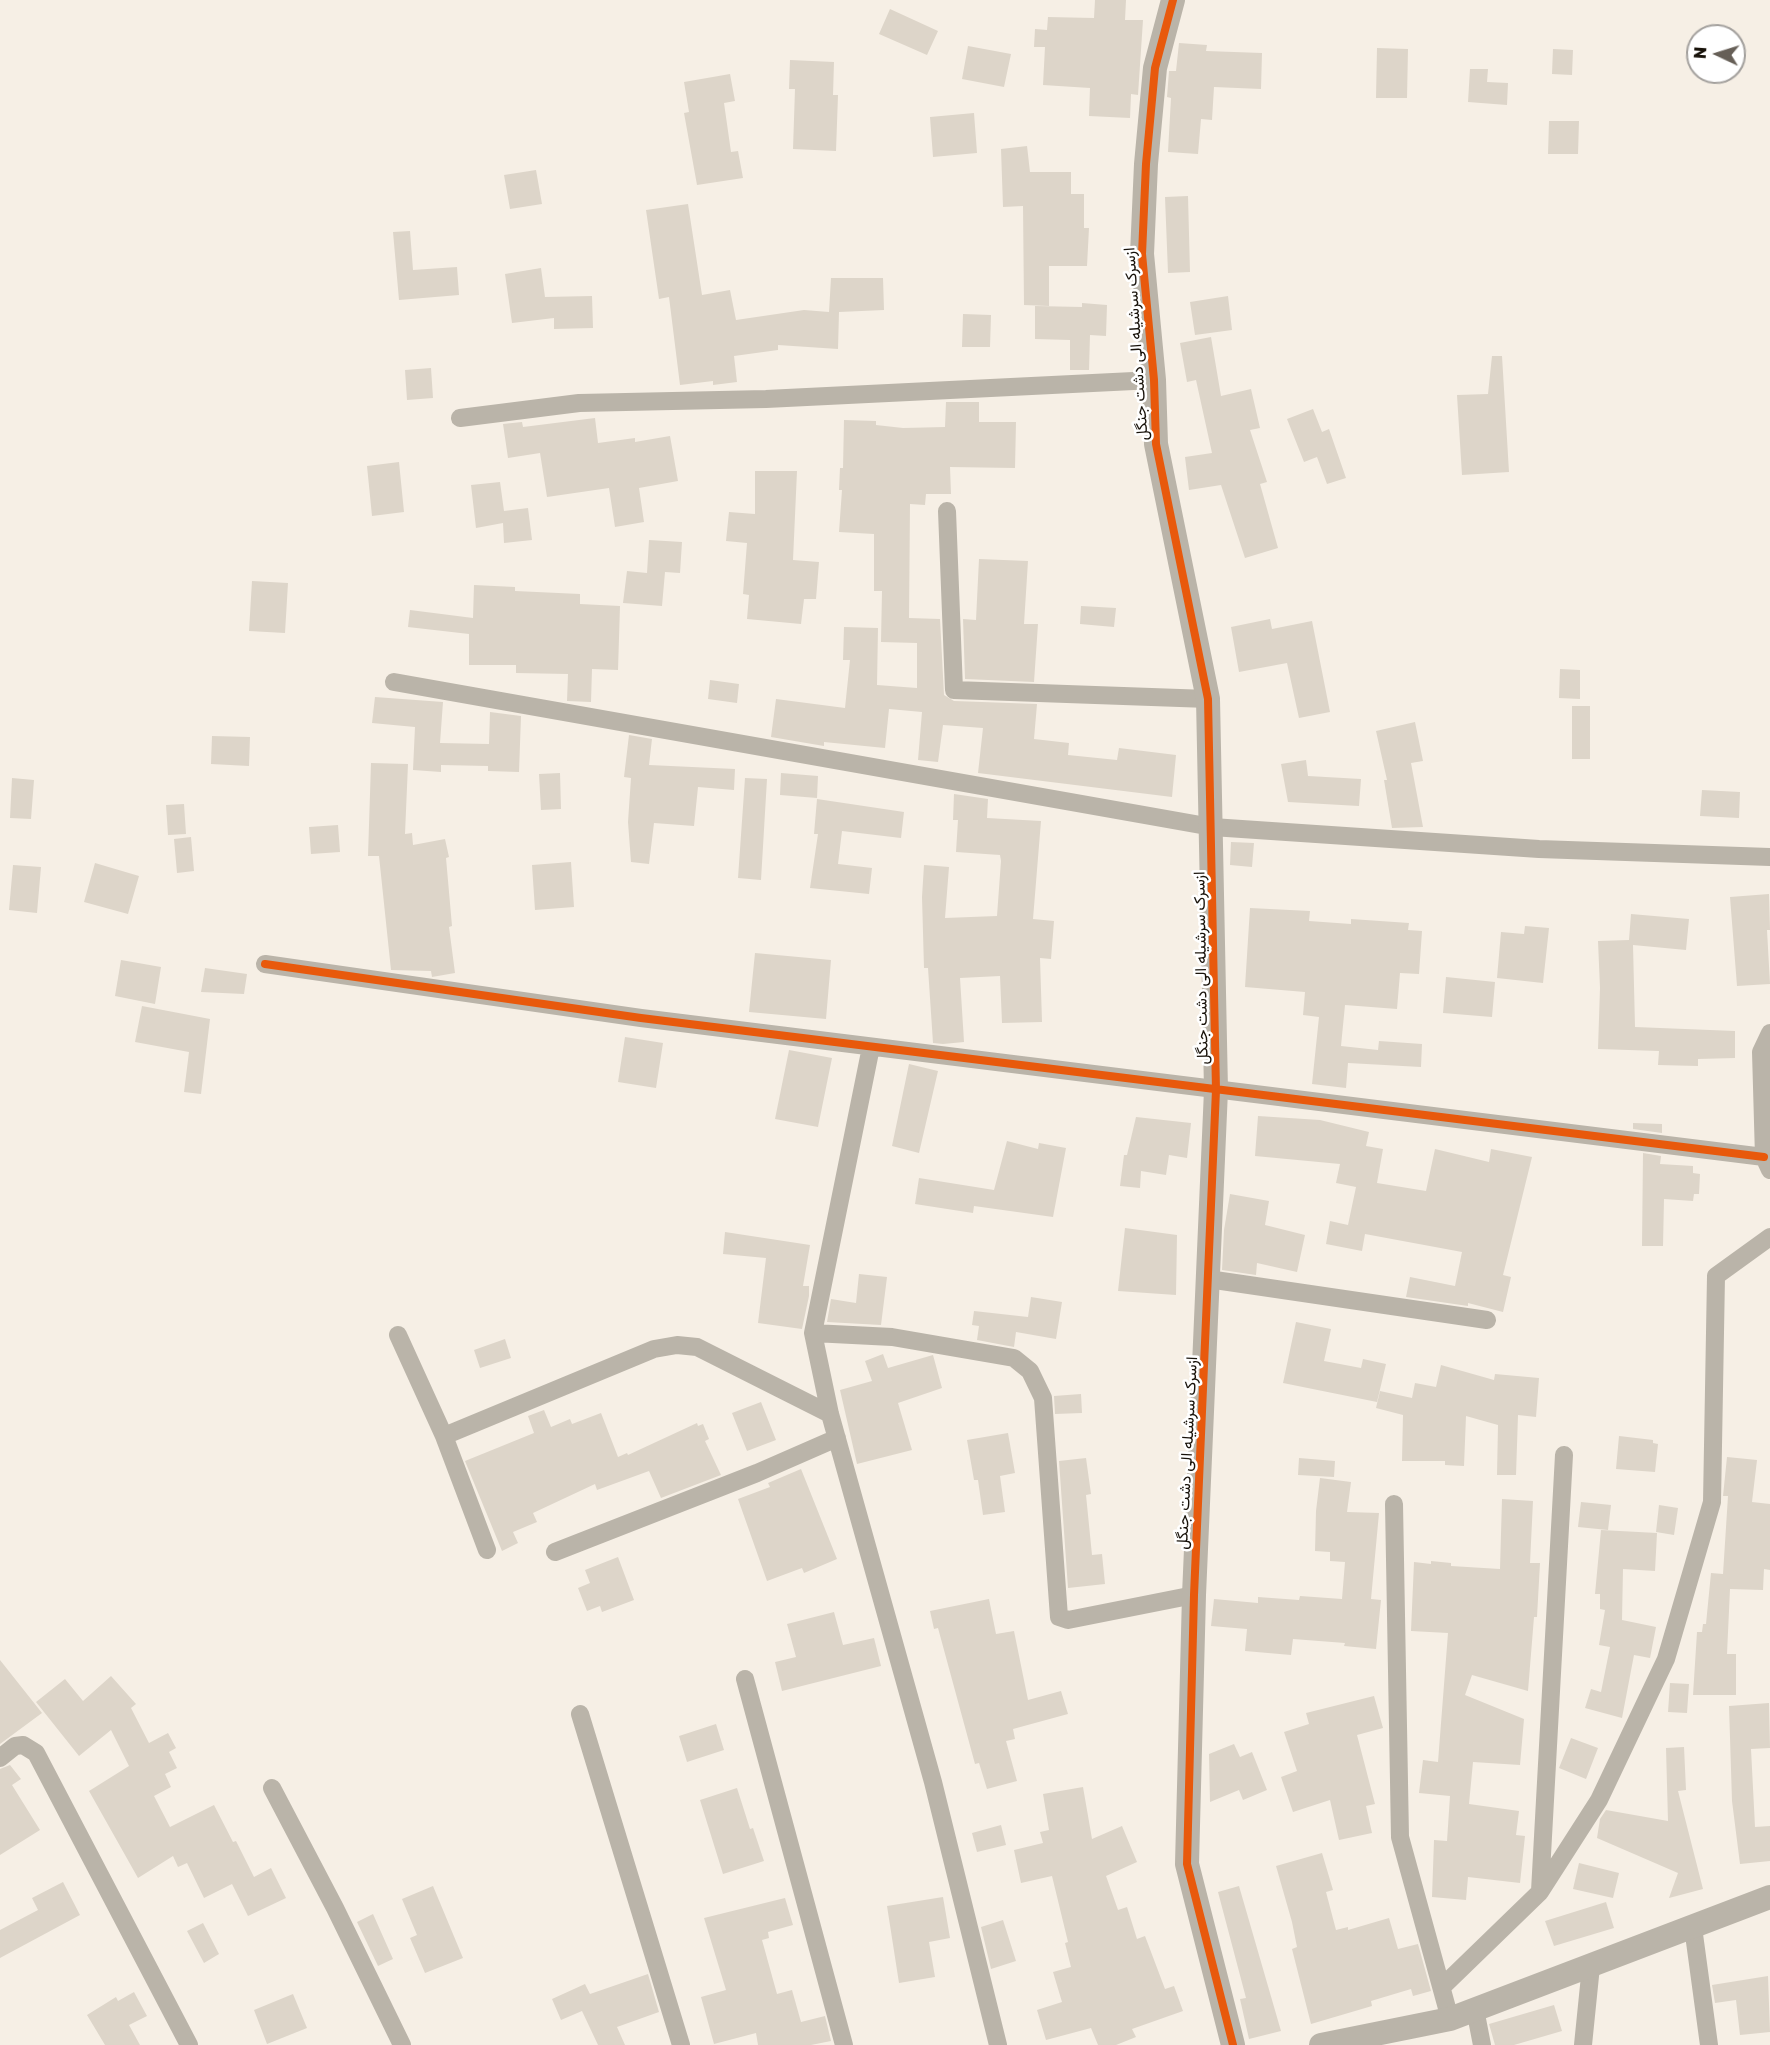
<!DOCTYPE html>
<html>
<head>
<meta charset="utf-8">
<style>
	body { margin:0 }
	#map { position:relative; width:1770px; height:2045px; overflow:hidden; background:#f6efe5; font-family:"Golos Text",sans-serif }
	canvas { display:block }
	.north { position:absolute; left:1686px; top:24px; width:60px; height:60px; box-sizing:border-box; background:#fff; border:2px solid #a3a09d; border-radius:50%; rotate:274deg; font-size:16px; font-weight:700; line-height:24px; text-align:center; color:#18120a }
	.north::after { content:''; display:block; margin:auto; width:21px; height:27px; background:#665f57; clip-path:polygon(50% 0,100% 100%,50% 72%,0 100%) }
</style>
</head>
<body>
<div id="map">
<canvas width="1770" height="2045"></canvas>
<div class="north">N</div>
</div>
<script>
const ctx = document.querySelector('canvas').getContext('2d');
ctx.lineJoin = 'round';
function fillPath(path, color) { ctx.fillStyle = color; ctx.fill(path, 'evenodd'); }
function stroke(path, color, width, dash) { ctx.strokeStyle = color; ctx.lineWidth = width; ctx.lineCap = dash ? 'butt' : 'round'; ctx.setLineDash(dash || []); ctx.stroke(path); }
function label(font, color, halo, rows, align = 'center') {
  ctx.font = font + ' "Golos Text",Vazirmatn,sans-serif'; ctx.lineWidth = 5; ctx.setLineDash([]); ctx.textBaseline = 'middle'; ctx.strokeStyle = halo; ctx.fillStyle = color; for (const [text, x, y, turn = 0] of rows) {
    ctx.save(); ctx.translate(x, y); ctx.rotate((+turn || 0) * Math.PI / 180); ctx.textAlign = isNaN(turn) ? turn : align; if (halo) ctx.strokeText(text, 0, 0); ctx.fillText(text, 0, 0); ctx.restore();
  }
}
fillPath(new Path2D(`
	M1095 0H1126L1125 20H1143L1138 95 1131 94 1130 118 1089 116 1090 88 1043 85 1045 47H1034L1035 29 1047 30 1048 17 1094 18Z
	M890 9 938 31 927 55 879 34Z
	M1179 43 1207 45 1206 51 1262 53 1261 89 1214 87 1212 120 1201 119 1198 154 1168 152 1171 98 1167 97 1169 71H1176Z
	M968 46 1011 54 1004 87 962 79Z
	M1377 48 1408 49 1407 98H1376Z
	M1553 49 1573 50 1572 75 1552 74Z
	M790 60 834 62 833 95H838L836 151 793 149 795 89H789Z
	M1470 69H1488L1487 82 1508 83 1507 105 1468 102Z
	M730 74 735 101 724 103 731 152 738 151 743 178 697 185 684 113 689 112 684 82Z
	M974 113 977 153 933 157 930 117Z
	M1549 121H1579L1578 154H1548Z
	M1027 146 1030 172H1071V194H1084V228H1089L1087 266H1049V306L1024 305 1023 206 1003 207 1001 149Z
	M536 170 542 204 510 209 504 175Z
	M1188 196 1190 272 1168 273 1165 197Z
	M688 204 702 295 730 290 736 320 804 310 829 312 831 278H883L884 310 839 312 838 349 778 345V350L734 356 737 382 713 385V381L680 385 669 297 659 299 646 210Z
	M410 231 413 270 457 267 459 295 399 300 393 232Z
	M541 268 545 297 592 296 593 328 554 329V318L512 323 505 274Z
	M1228 296 1232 330 1195 335 1190 302Z
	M1082 303 1107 305 1106 336 1090 335 1089 370H1070V340L1035 339V306L1082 307Z
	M963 314 991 315 990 347H962Z
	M1211 337 1221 396 1251 389 1260 428 1250 430 1267 482 1260 484 1278 548 1245 558 1221 485 1189 490 1185 457 1212 453 1196 380 1187 382 1180 343Z
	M1492 356H1502L1509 472 1462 475 1457 395 1488 394Z
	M431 368 433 398 407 400 405 370Z
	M946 402H979V422H1016L1015 468 950 467 951 494H926L925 505 910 504 909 618 940 619 944 695 954 701 1037 704 1034 739 1069 743 1068 755 1117 760 1119 748 1176 755 1172 797 978 773 983 728 943 725 938 762 918 760 922 712 889 709 885 748 824 742V746L771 737 776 699 845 708 850 660H843L844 627 878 628 877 685 917 688V643L881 642 882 591H874V534L839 532 842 490H839L840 468H843L844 420 876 421V425L903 428 945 427Z
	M1313 409 1322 432 1329 429 1346 478 1327 484 1317 457 1304 462 1287 419Z
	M595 418 598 443 635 438V442L670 436 678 481 639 488 644 522 615 527 609 488 547 497 540 453 508 458 503 424 522 422 523 427Z
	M399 462 404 512 372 516 367 466Z
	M755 471H797L793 560 819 562 816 599H804L801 624 747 619 749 595 743 594 747 543 726 541 729 512 755 514Z
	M500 482 504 511 528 508 532 540 504 543 503 523 476 528 471 485Z
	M649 540 682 542 680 573 665 572 662 606 623 603 627 571 647 573Z
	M979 559 1028 561 1024 624H1038L1034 682 965 679 963 619 976 620Z
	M252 581 288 583 285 633 249 631Z
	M474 585 515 587V591L580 594V604L620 606 618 670 592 669 591 702 567 701 568 674 516 673V665H469V634L408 627 410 610 473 618Z
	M1081 606 1116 608 1114 627 1080 624Z
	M1270 619 1272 629 1312 621 1330 712 1299 718 1287 663 1239 672 1231 627Z
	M1560 669 1580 670V699L1559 698Z
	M710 680 739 684 737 703 708 699Z
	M375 697 443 702 440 743 489 744 490 712 521 716 519 772 488 771V766L441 765V772L413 770 415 727 372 723Z
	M1572 706H1590V759H1572Z
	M1415 722 1423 761 1411 763 1423 827 1392 828 1384 780H1387L1376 731Z
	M629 735 652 739 649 765 735 769 734 790 698 787 694 826 654 823 649 864 631 862 628 822 631 778 624 777Z
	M212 736 250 737 249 766 211 764Z
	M1306 760 1308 776 1361 779 1359 806 1288 802 1281 764Z
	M371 763 408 764 405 834 412 833 413 845 445 839 449 857 446 858 452 926 449 927 455 973 432 977 431 971 391 970 379 856H368Z
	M560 773 561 809 541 810 539 774Z
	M781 773 818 776 817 798 780 795Z
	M12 778 34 780 31 819 10 818Z
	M745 778 767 779 761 880 738 878Z
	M1702 790 1740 792 1739 818 1700 816Z
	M954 794 988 799 987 818 1041 821 1033 919 1054 921 1051 959 1040 958 1042 1022 1002 1023 1000 976 960 978 964 1042 943 1044 933 1043 928 968H924L922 897 924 865 949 867 945 918 997 916 1001 861 1000 855 956 852 958 820H953Z
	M817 799 904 812 901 838 842 831 838 864 872 868 869 894 810 888 818 834H814Z
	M184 804 186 834 168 835 166 805Z
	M338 825 340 852 311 854 309 827Z
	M191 837 194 871 177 873 174 839Z
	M1231 842 1254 843 1252 867 1230 865Z
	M571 862 574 907 535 910 532 865Z
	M95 863 139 876 128 914 84 902Z
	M13 865 41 867 37 913 9 910Z
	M1769 894 1770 930H1767L1770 984 1737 986 1730 897Z
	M1250 908 1310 911 1309 921 1351 924V919L1409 923 1408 930 1422 931 1419 974 1400 973 1397 1009 1345 1005 1341 1046 1378 1050 1379 1041 1422 1044 1421 1067 1348 1063 1346 1088 1312 1084 1319 1017 1303 1015 1305 992 1245 987Z
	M1631 914 1689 919 1686 950 1633 945 1635 1027 1735 1031V1058L1698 1059V1066L1658 1065 1659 1051 1598 1049 1600 988 1598 941 1629 940Z
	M1525 926 1549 928 1543 983 1497 978 1501 932 1524 934Z
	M755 953 831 960 826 1019 749 1012Z
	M121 960 161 967 155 1004 115 996Z
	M205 968 247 974 244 994 201 992Z
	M1446 977 1495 982 1492 1017 1443 1013Z
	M142 1006 210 1019 201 1094 184 1092 189 1052 135 1042Z
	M625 1037 663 1043 656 1088 618 1082Z
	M789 1050 832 1058 818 1127 775 1119Z
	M909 1064 938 1071 919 1153 892 1146Z
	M1258 1116 1320 1120 1369 1132 1366 1146 1383 1149 1377 1183 1426 1191 1435 1149 1489 1162 1491 1149 1532 1157 1503 1275 1511 1277 1503 1312 1468 1303V1306L1406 1297 1410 1277 1455 1286 1462 1252 1365 1234 1362 1251 1326 1244 1330 1221 1348 1225 1356 1187 1336 1183 1340 1164 1255 1156Z
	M1136 1117 1191 1123 1187 1158 1169 1155 1166 1175 1141 1171 1140 1188 1120 1186 1124 1155H1127Z
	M1633 1123 1662 1124V1133L1633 1129Z
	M1007 1141 1038 1149 1039 1143 1066 1148 1053 1217 974 1206 973 1213 915 1204 919 1178 994 1190Z
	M1643 1153 1661 1156 1660 1164 1693 1166V1173L1700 1174 1699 1194H1694L1693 1201 1664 1199 1663 1246H1642Z
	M1230 1194 1269 1201 1265 1225 1305 1235 1297 1272 1257 1263 1256 1275 1222 1270 1224 1230Z
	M1125 1228 1177 1235 1176 1295 1118 1291Z
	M725 1232 810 1245 803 1286H809V1296L802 1329 758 1323 766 1258 723 1254Z
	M859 1274 887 1277 881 1325 827 1322 831 1299 856 1303Z
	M1031 1297 1062 1302 1056 1339 1016 1332 1014 1347 977 1340 979 1326 972 1325 974 1311 1028 1317Z
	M1296 1322 1331 1329 1324 1361 1361 1368 1363 1359 1386 1364 1377 1402 1283 1383Z
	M505 1339 511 1358 480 1368 474 1350Z
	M883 1354 888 1368 933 1355 942 1388 898 1403 912 1450 857 1464 840 1390 872 1381 865 1361Z
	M1441 1365 1494 1380 1495 1374 1539 1378 1536 1417 1518 1415 1516 1475H1497L1498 1425 1466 1416 1464 1466 1445 1465V1461H1402L1403 1415 1376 1408 1380 1391 1412 1398 1415 1383 1436 1387Z
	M1081 1394 1082 1413 1055 1414 1054 1396Z
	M761 1402 776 1440 747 1451 732 1413Z
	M544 1410 551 1427 570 1419 572 1424 601 1413 618 1457 627 1453 628 1455 697 1423 698 1426 703 1424 709 1439 705 1441 721 1475 661 1498 649 1471 597 1490 595 1484 533 1513 537 1522 513 1532 518 1543 502 1551 465 1461 534 1433 528 1416Z
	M1008 1433 1015 1473 1000 1476 1005 1512 983 1515 978 1480H974L967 1440Z
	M1619 1436 1653 1440V1443L1658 1444 1655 1472 1616 1469Z
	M1727 1457 1757 1460 1752 1502 1770 1504V1570L1764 1569 1763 1590 1730 1589 1727 1654H1736V1695H1693L1697 1632H1702L1703 1624H1706L1711 1573 1723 1574 1728 1496H1723Z
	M1086 1458 1091 1494 1086 1495 1092 1555 1102 1554 1105 1584 1068 1588 1059 1461Z
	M1299 1458 1335 1461 1334 1477 1298 1475Z
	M801 1469 837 1559 804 1573 802 1568 767 1581 738 1499 770 1487 768 1483Z
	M1320 1478 1351 1482 1347 1512 1379 1513 1371 1599 1381 1600 1376 1649 1344 1646 1345 1643 1293 1639 1291 1655 1245 1651 1247 1629 1211 1626 1214 1599 1258 1603V1597L1299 1600 1300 1596 1342 1599 1345 1562 1330 1561V1552L1315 1551 1316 1511Z
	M1502 1499 1533 1501 1530 1563H1540L1537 1617H1534L1528 1691 1472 1675 1465 1695 1524 1719 1520 1765 1473 1762 1469 1804 1519 1811 1516 1835 1525 1836 1520 1883 1468 1877 1466 1900 1432 1897 1434 1840 1447 1841 1450 1796 1419 1793 1423 1760 1438 1762 1448 1633 1411 1631 1414 1562 1431 1564V1561L1451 1563V1566L1500 1569Z
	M1581 1502 1611 1505 1608 1530 1578 1527Z
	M1659 1505 1678 1508 1674 1535 1656 1532Z
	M1601 1530 1657 1533 1655 1571 1623 1569 1622 1620 1656 1627 1650 1658 1634 1655 1622 1718 1585 1708 1591 1689 1601 1692 1610 1647 1599 1645 1605 1610 1600 1609V1594H1595Z
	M618 1557 634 1600 602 1612 600 1606 587 1611 578 1588 590 1583 585 1570Z
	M989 1599 996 1634 1014 1631 1028 1700 1061 1691 1068 1714 1013 1729 1015 1739 1006 1741 1017 1781 987 1789 979 1763 975 1764 938 1628 934 1629 930 1611Z
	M834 1612 843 1645 874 1638 881 1666 782 1691 775 1662 796 1657 787 1624Z
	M0 1660 42 1713 0 1744Z
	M111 1676 136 1704 131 1708 149 1743 168 1733 176 1748 169 1752 177 1768 165 1774 171 1787 154 1796 170 1827 214 1805 233 1842 236 1841 254 1877 271 1868 286 1898 248 1916 232 1884 204 1898 187 1863 178 1867 173 1856 138 1878 89 1791 129 1766 111 1730 79 1756 36 1702 65 1679 83 1701Z
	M1670 1683 1689 1684 1687 1713 1668 1712Z
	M1374 1696 1383 1728 1357 1735 1375 1804 1366 1806 1372 1833 1339 1840 1330 1800 1293 1812 1281 1777 1297 1771 1284 1732 1309 1724 1306 1713Z
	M1769 1703 1770 1748 1751 1749 1755 1827 1770 1826V1861L1740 1864 1732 1801 1729 1706Z
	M716 1724 724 1750 687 1762 679 1736Z
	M1571 1738 1598 1748 1586 1779 1559 1768Z
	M1234 1744 1240 1757 1252 1752 1267 1790 1243 1800 1239 1790 1210 1802 1209 1754Z
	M1684 1747 1686 1790 1678 1791 1703 1889 1669 1898 1678 1873 1597 1838 1600 1819 1606 1810 1668 1821 1666 1748Z
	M10 1765 21 1779 12 1785 40 1830 0 1855V1769Z
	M1083 1787 1092 1839 1122 1826 1137 1862 1106 1876 1118 1910 1127 1907 1137 1939 1145 1936 1165 1989 1174 1986 1183 2011 1132 2029 1136 2037 1116 2045H1098L1091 2028 1046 2040 1037 2010 1062 2002 1053 1972 1071 1967 1065 1943 1068 1942 1052 1876 1021 1883 1014 1850 1043 1843 1040 1832 1049 1830 1043 1794Z
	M737 1788 750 1829 753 1828 764 1861 723 1874 700 1800Z
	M1001 1825 1006 1845 977 1852 972 1833Z
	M1322 1853 1333 1890 1326 1892 1336 1930 1348 1927V1930L1389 1918 1398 1949 1418 1944 1431 1991 1413 1996 1411 1989 1371 2001 1372 2006 1311 2024 1292 1949 1297 1947 1292 1922 1276 1866Z
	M1579 1863 1619 1873 1613 1898 1573 1889Z
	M63 1882 80 1915 0 1958V1930L38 1910 32 1898Z
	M433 1886 463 1958 425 1973 410 1938 417 1935 402 1899Z
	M1239 1886 1281 2031 1249 2039 1240 1999 1246 1998 1218 1892Z
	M943 1897 950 1938 929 1942 935 1977 899 1983 887 1906Z
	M785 1898 793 1925 768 1932 769 1938 762 1940 777 1994 792 1990 801 2022 825 2016 831 2041 811 2045H758L756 2033 714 2044 701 1997 726 1990 704 1918Z
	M1606 1902 1614 1928 1554 1946 1545 1921Z
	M373 1914 393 1959 378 1966 357 1922Z
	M1003 1920 1016 1961 991 1969 981 1927Z
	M203 1923 219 1954 204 1963 187 1931Z
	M648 1974 659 2012 617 2027 625 2045H598L582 2011 561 2020 552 1999 585 1984 590 1994Z
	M1768 1976 1770 2032 1740 2035 1736 2000 1715 2003 1712 1985Z
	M134 1992 147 2016 129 2025 140 2045H105L87 2015 116 1997 118 2001Z
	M293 1994 307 2028 267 2044 254 2010Z
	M1554 2005 1562 2031 1514 2045H1495L1489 2024Z`), '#ddd5c9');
stroke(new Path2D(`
	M460 418 579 403 766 399 1154 380
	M947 511 954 690 1208 699
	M394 682 1212 827 1539 849 1770 857
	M265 964 641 1018 1764 1157
	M1770 1033 1761 1052 1764 1157 1770 1170
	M871 1047 813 1333 830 1414 933 1782 998 2045
	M1208 1279 1487 1320
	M813 1333 892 1337 1014 1358 1030 1371 1043 1398 1059 1617 1068 1620 1194 1595
	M398 1335 444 1436 487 1550
	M444 1436 654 1349 677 1345 697 1347 830 1414
	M1394 1504 1400 1837 1450 2019
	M555 1552 757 1473 837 1438
	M745 1679 844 2045
	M580 1714 681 2045
	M0 1758 15 1746 23 1745 36 1753 189 2045
	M272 1788 335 1908 402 2045
	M1540 1891 1564 1455
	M1693 1927 1709 2045
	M1442 1987 1540 1892 1599 1800 1666 1659 1712 1502 1716 1276 1770 1237
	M1475 2009 1482 2045
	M1583 2045 1591 1966`), '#bab4a9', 18);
stroke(new Path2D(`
	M1173 0 1155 68 1146 164 1142 254 1154 380 1156 444 1208 699 1216 1090 1194 1595 1187 1864 1233 2045
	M1321 2045 1450 2019 1770 1897`), '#bab4a9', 24);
stroke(new Path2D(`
	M1173 0 1155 68 1146 164 1142 254 1154 380 1156 444 1208 699 1216 1090 1194 1595 1187 1864 1233 2045
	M265 964 641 1018 1764 1157`), '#e8590c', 8);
label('16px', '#18120a', '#fff', [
	["ازسرک سرشیله الی دشت جنگل",1136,344,-94],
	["ازسرک سرشیله الی دشت جنگل",1201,968,-91],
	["ازسرک سرشیله الی دشت جنگل",1187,1453,-87]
]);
</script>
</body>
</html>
